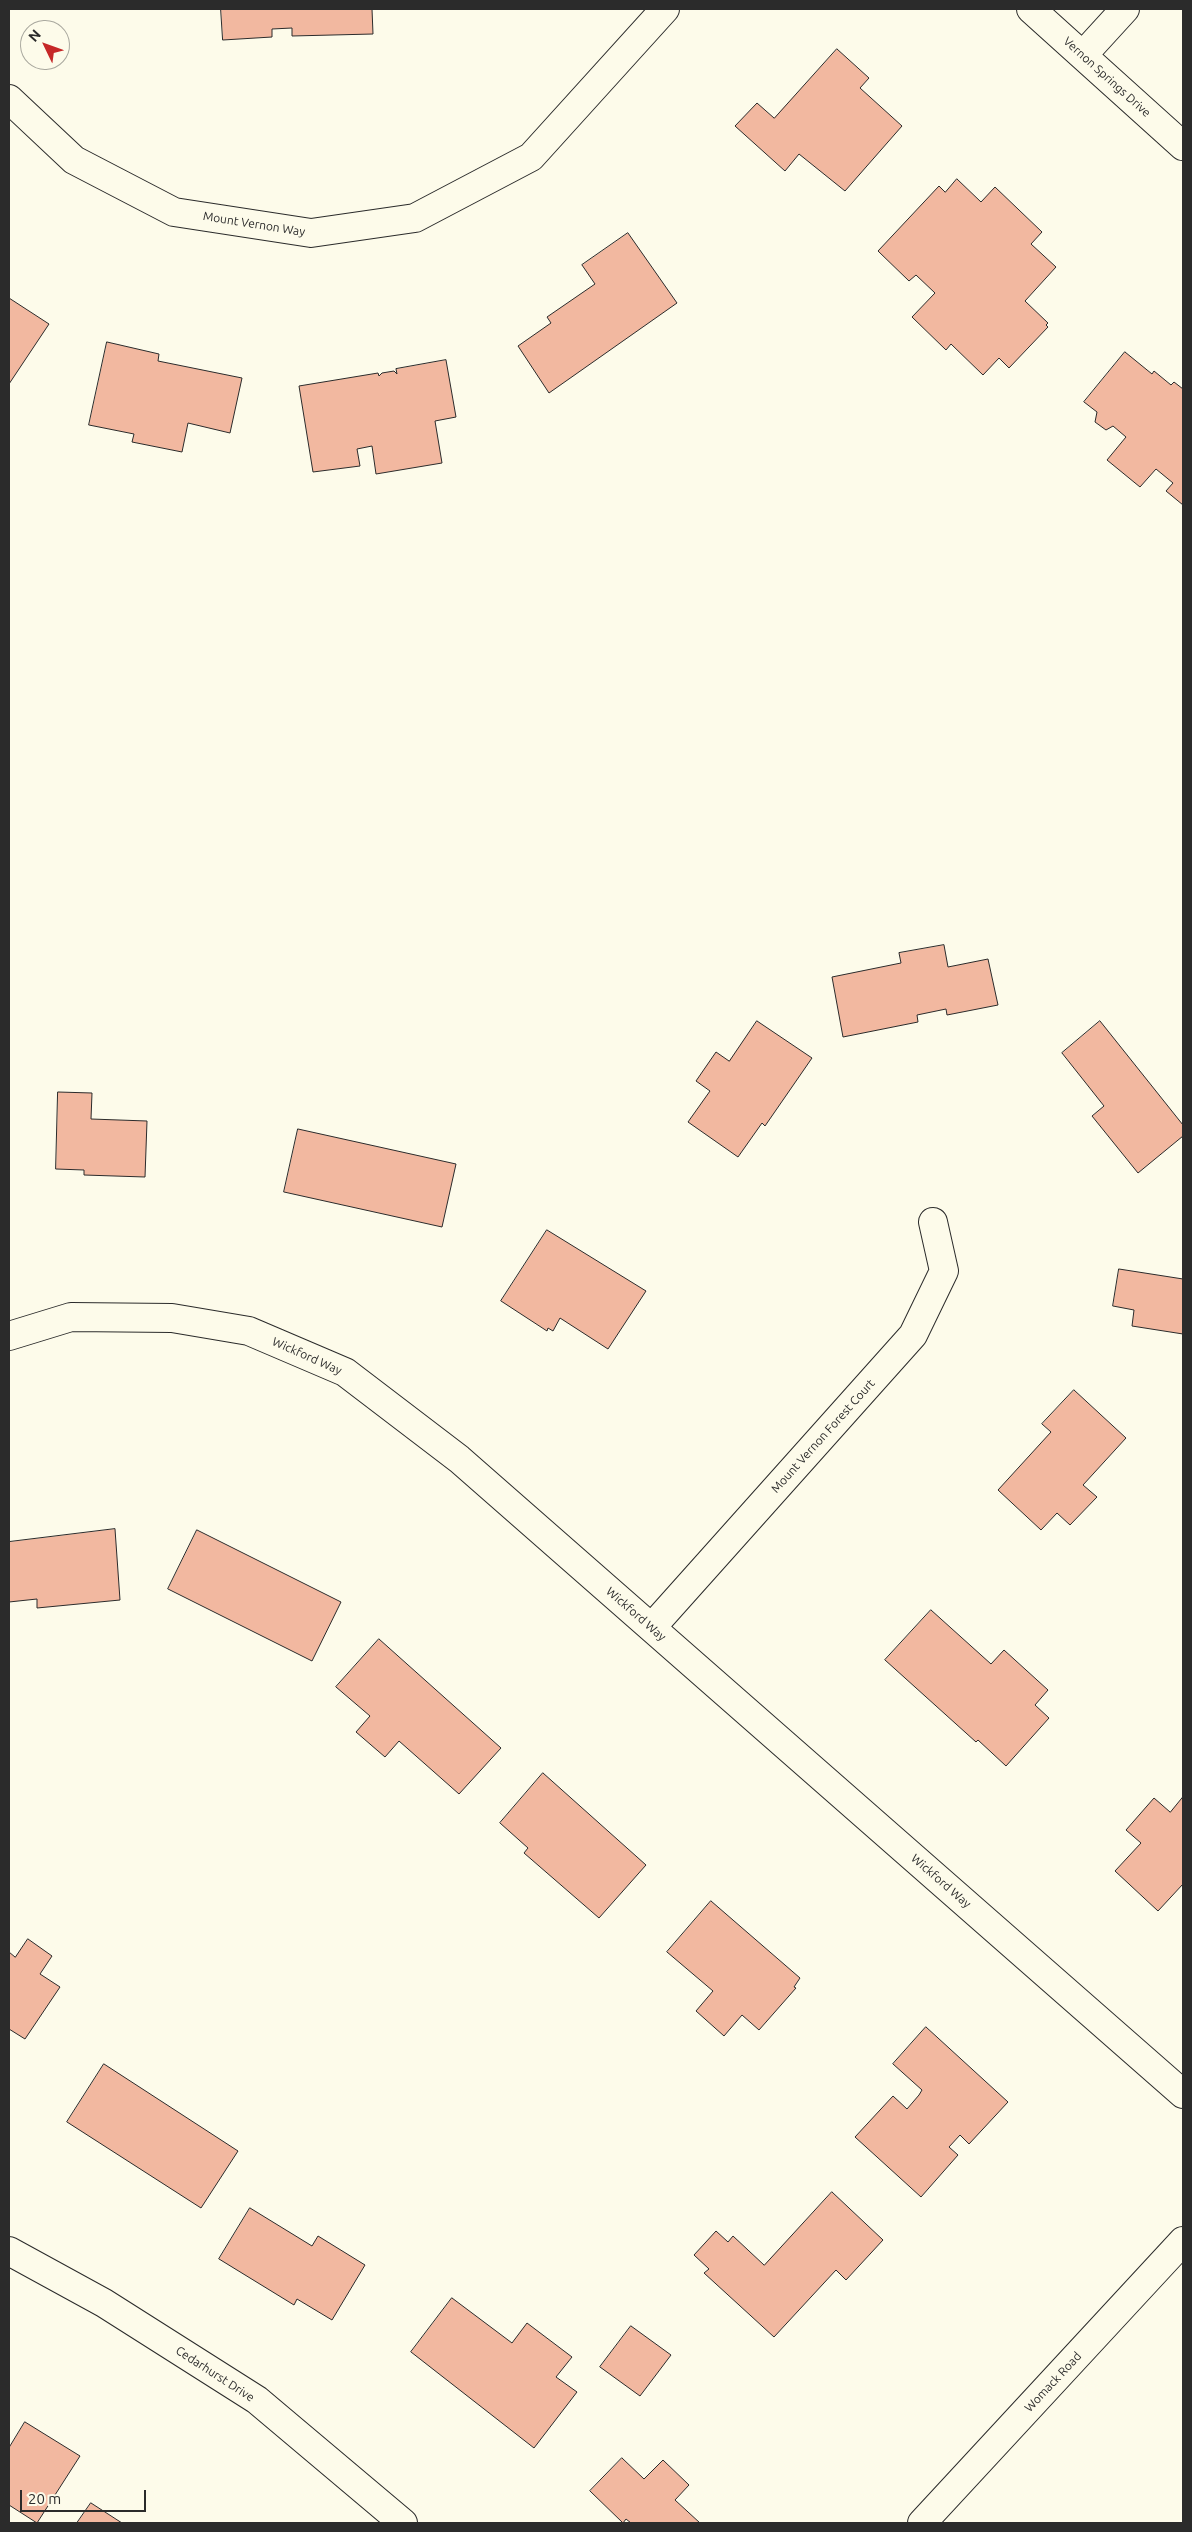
<!DOCTYPE html>
<html>
<head>
<meta charset="utf-8">
<style>
	body { margin:0 }
	#map { position:relative; width:1192px; height:2532px; overflow:hidden; background:#fdfbea; font-family:Ubuntu,sans-serif }
	canvas { display:block }
	.frame { position:absolute; inset:0; border:10px solid #2b2b2b; pointer-events:none }
	.north { position:absolute; left:20px; top:20px; width:50px; height:50px; box-sizing:border-box; background:#fdfbea; border:1px solid #a9a89e; border-radius:50%; rotate:312deg; font-size:14px; font-weight:700; line-height:20px; text-align:center; color:#2b2b2b }
	.north::after { content:''; display:block; margin:auto; width:18px; height:22px; background:#c62828; clip-path:polygon(50% 0,100% 100%,50% 72%,0 100%) }
	.scale { position:absolute; left:20px; top:2490px; width:126px; height:22px; box-sizing:border-box; border:2px solid #2b2b2b; border-top:0; padding-left:6px; font-size:15px; line-height:18px; white-space:nowrap; color:#2b2b2b; -webkit-text-stroke:4px #fdfbea; paint-order:stroke }
</style>
</head>
<body>
<div id="map">
<canvas width="1192" height="2532"></canvas>
<div class="frame"></div>
<div class="north">N</div>
<div class="scale">20 m</div>
</div>
<script>
const ctx = document.querySelector('canvas').getContext('2d');
ctx.lineJoin = 'round';
function fillPath(path, color) { ctx.fillStyle = color; ctx.fill(path, 'evenodd'); }
function stroke(path, color, width, dash) { ctx.strokeStyle = color; ctx.lineWidth = width; ctx.lineCap = dash ? 'butt' : 'round'; ctx.setLineDash(dash || []); ctx.stroke(path); }
function label(font, color, halo, rows, align = 'center') {
  ctx.font = font + ' Ubuntu,sans-serif'; ctx.lineWidth = 4; ctx.setLineDash([]); ctx.textBaseline = 'middle'; ctx.strokeStyle = halo; ctx.fillStyle = color; for (const [text, x, y, turn = 0] of rows) {
    ctx.save(); ctx.translate(x, y); ctx.rotate((+turn || 0) * Math.PI / 180); ctx.textAlign = isNaN(turn) ? turn : align; if (halo) ctx.strokeText(text, 0, 0); ctx.fillText(text, 0, 0); ctx.restore();
  }
}
const building = new Path2D(`
	M221 9H372L373 34 292 36V28L272 29V37L223 40Z
	M837 49 869 78 860 88 902 126 845 191 799 154 785 171 735 126 757 103 774 118Z
	M957 179 981 202 995 187 1042 232 1031 244 1056 267 1025 301 1048 323 1046 325 1048 327 1009 368 999 358 983 375 951 344 946 350 912 317 935 293 916 275 909 281 878 251 939 186 945 192Z
	M628 233 677 303 549 393 518 346 551 323 547 317 595 284 582 265Z
	M9 298 49 324 9 384Z
	M107 342 159 354 158 361 242 378 230 433 188 423 182 452 132 442 134 434 89 425Z
	M1125 352 1152 374 1154 371 1171 385 1174 382 1183 389V505L1166 491 1173 483 1156 469 1140 487 1107 460 1126 437 1113 426 1106 430 1095 422 1097 412 1084 402Z
	M446 360 456 417 435 421 442 463 376 474 372 446 357 449 360 466 313 472 299 386 378 373 379 376 382 373 394 371 397 374 396 369Z
	M944 945 948 967 988 959 998 1005 947 1015 946 1009 917 1015 918 1022 843 1037 832 977 901 963 899 953Z
	M757 1021 812 1058 765 1126 762 1123 738 1157 688 1122 710 1091 696 1081 716 1052 729 1061Z
	M1100 1021 1183 1125V1136L1138 1173 1092 1116 1104 1106 1062 1053Z
	M58 1092 92 1093 91 1119 147 1121 145 1177 84 1175V1170L56 1169Z
	M298 1129 456 1164 442 1227 284 1192Z
	M547 1230 646 1291 608 1349 560 1318 553 1331 548 1328 547 1331 501 1301Z
	M1119 1269 1183 1279V1334L1132 1326 1134 1310 1113 1306Z
	M1074 1390 1126 1438 1083 1485 1097 1497 1070 1525 1057 1513 1041 1530 998 1490 1051 1432 1042 1424Z
	M115 1529 120 1600 37 1608V1599L9 1602V1542Z
	M197 1530 341 1602 312 1661 168 1589Z
	M931 1610 991 1664 1004 1650 1048 1690 1035 1705 1049 1718 1006 1766 978 1740 976 1742 885 1660Z
	M379 1639 501 1748 459 1794 399 1741 385 1757 356 1732 370 1716 336 1687Z
	M543 1773 646 1865 599 1918 524 1853 528 1848 500 1823Z
	M1183 1797V1884L1158 1911 1115 1871 1141 1843 1126 1830 1154 1798 1170 1812Z
	M711 1901 800 1978 794 1987 796 1988 759 2030 742 2015 724 2036 696 2011 713 1991 667 1952Z
	M28 1939 52 1956 40 1974 60 1987 25 2039 9 2029V1952L15 1957Z
	M926 2027 1008 2102 969 2144 960 2135 949 2147 958 2155 921 2197 855 2137 893 2096 907 2109 919 2095 922 2090 893 2064Z
	M104 2064 238 2151 201 2208 67 2122Z
	M832 2192 883 2240 846 2280 836 2270 774 2337 704 2273 709 2269 694 2255 716 2231 728 2242 733 2236 764 2265Z
	M250 2208 312 2246 318 2236 365 2265 332 2320 297 2299 294 2305 219 2259Z
	M452 2298 512 2343 527 2323 572 2357 556 2377 577 2392 534 2448 411 2352Z
	M631 2326 671 2355 640 2396 600 2367Z
	M25 2422 80 2456 37 2523 9 2505V2448Z
	M622 2458 644 2479 663 2460 689 2485 675 2500 700 2523H631L626 2519 623 2523 590 2491Z
	M91 2503 122 2523H77Z`);
fillPath(building, '#f2b8a0');
stroke(building, '#2b2b2b', 1);
const street = new Path2D(`
	M1031 9 1183 146
	M1083 55 1125 9
	M9 99 74 160 174 212 311 233 415 218 531 157 665 9
	M9 1336 71 1317 172 1318 249 1331 345 1372 459 1459 1183 2094
	M652 1627 913 1335 944 1271 933 1222
	M9 2251 104 2303 257 2400 403 2523`);
const secondary = new Path2D(`
	M922 2523 1183 2241`);
stroke(street, '#2b2b2b', 30);
stroke(secondary, '#2b2b2b', 30);
stroke(street, '#fdfbea', 28);
stroke(secondary, '#fdfbea', 28);
label('12px', '#2b2b2b', '#fdfbea', [
	["Vernon Springs Drive",1107,77,42],
	["Mount Vernon Way",254,224,9],
	["Wickford Way",307,1356,24],
	["Mount Vernon Forest Court",823,1436,-48],
	["Wickford Way",636,1614,41],
	["Wickford Way",941,1881,41],
	["Cedarhurst Drive",215,2374,33],
	["Womack Road",1053,2382,-47]
]);
</script>
</body>
</html>
